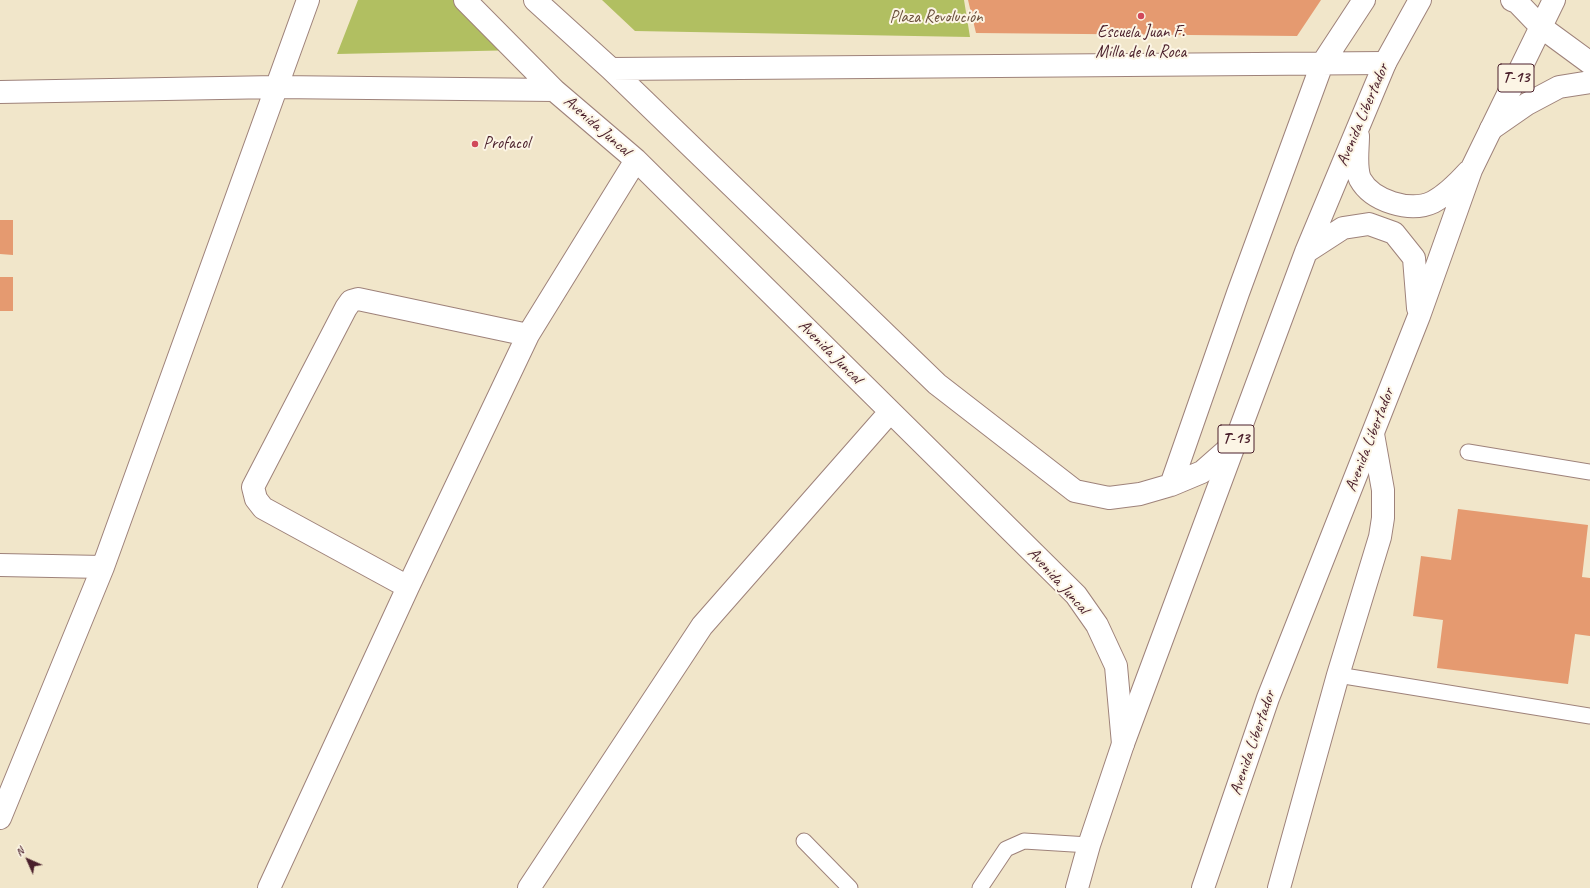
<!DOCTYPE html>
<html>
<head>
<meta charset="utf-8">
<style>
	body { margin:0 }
	#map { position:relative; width:1590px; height:888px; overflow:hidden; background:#f1e6ca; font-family:Caveat,sans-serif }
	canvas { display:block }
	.north { position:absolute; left:8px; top:840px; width:40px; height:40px; -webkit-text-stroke:3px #fcf5e5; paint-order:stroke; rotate:315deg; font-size:11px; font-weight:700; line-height:16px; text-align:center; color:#4a1f2b }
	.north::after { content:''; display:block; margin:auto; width:14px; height:18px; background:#4a1f2b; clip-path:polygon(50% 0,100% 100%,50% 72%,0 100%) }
</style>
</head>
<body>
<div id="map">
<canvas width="1590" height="888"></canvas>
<div class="north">N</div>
</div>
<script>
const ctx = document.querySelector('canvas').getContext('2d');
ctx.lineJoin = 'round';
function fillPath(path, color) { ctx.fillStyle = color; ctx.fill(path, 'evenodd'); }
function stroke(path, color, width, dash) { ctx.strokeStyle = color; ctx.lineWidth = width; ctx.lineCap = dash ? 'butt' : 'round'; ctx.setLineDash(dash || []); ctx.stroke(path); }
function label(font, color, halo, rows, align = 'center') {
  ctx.font = font + ' Caveat,sans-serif'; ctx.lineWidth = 4; ctx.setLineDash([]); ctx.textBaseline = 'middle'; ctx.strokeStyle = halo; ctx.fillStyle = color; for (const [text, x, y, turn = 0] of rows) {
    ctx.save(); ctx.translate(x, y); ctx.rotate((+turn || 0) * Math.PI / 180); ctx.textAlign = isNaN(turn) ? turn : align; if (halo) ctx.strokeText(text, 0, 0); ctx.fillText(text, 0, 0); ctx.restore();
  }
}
fillPath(new Path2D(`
	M358 0H471L523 50 337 54Z
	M602 0H964L970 37 635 31Z`), '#b1bf61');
fillPath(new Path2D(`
	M968 0H1321L1297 36 976 33Z
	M0 220H13V255L0 254Z
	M0 277H13V311H0Z
	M1458 509 1588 525 1582 577 1590 578V636L1575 634 1568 684 1437 668 1443 620 1413 616 1421 556 1451 560Z`), '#e59a70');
const service = new Path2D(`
	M1468 452 1590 472
	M1338 675 1590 716
	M804 841 850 888
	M980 888 1006 849 1024 841 1089 845`);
const minor = new Path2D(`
	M465 0 554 90 636 160 1076 595 1097 625 1116 666 1123 744
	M535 0 611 69 937 384 1075 491 1109 498 1140 494 1171 485 1202 472 1235 443
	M1541 27 1590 63
	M611 69 1385 63
	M0 92 276 87 554 90
	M1491 129 1527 104 1559 87 1590 82
	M1171 485 1238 293 1322 64 1364 0
	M0 565 103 567
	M408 587 263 508 256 499 253 487 346 308 351 301 358 299 528 335
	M0 818 103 567 308 0
	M269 888 408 587 528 335 636 160
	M529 888 702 626 890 412
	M1279 888 1338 675 1380 537 1383 518V490L1373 434`);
const trunk = new Path2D(`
	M1512 0 1517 2 1541 27
	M1358 136C1358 149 1355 167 1360 179 1372 201 1410 213 1433 202 1446 195 1458 183 1468 172
	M1306 252 1343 228 1369 224 1394 233 1414 258 1418 308
	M1077 888 1089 845 1123 744 1306 252 1385 63 1420 0
	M1203 888 1268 698 1419 316 1471 170 1554 0`);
stroke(service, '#9e827a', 17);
stroke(minor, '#9e827a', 24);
stroke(trunk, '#9e827a', 24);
stroke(service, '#fff', 15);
stroke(minor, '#fff', 22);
stroke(trunk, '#fff', 22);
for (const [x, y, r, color] of [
	[1141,16,4,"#d1495b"],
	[475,144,4,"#d1495b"]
]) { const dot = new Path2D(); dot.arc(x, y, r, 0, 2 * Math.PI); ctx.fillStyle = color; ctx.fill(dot); stroke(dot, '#fcf5e5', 1.5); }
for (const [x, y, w] of [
	[1516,78,36],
	[1236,439,36]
]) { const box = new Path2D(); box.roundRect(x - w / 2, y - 14, w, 28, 3); ctx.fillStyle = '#fcf5e5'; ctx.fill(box); stroke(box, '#4a1f2b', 1); }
label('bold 16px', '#4a1f2b', null, [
	["T-13",1516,78],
	["T-13",1236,439]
]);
label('17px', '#694f3b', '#fcf5e5', [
	["Plaza Revolución",936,18]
]);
label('17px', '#4a1f2b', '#fcf5e5', [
	["Escuela Juan F.",1141,33],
	["Milla de la Roca",1141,53],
	["Profacol",483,144,"left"]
]);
label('17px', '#4a1f2b', '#fcf5e5', [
	["Avenida Libertador",1363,115,-67],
	["Avenida Juncal",597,126,41],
	["Avenida Juncal",830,352,45],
	["Avenida Libertador",1370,440,-69],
	["Avenida Juncal",1058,581,48],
	["Avenida Libertador",1253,743,-71]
]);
</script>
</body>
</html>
